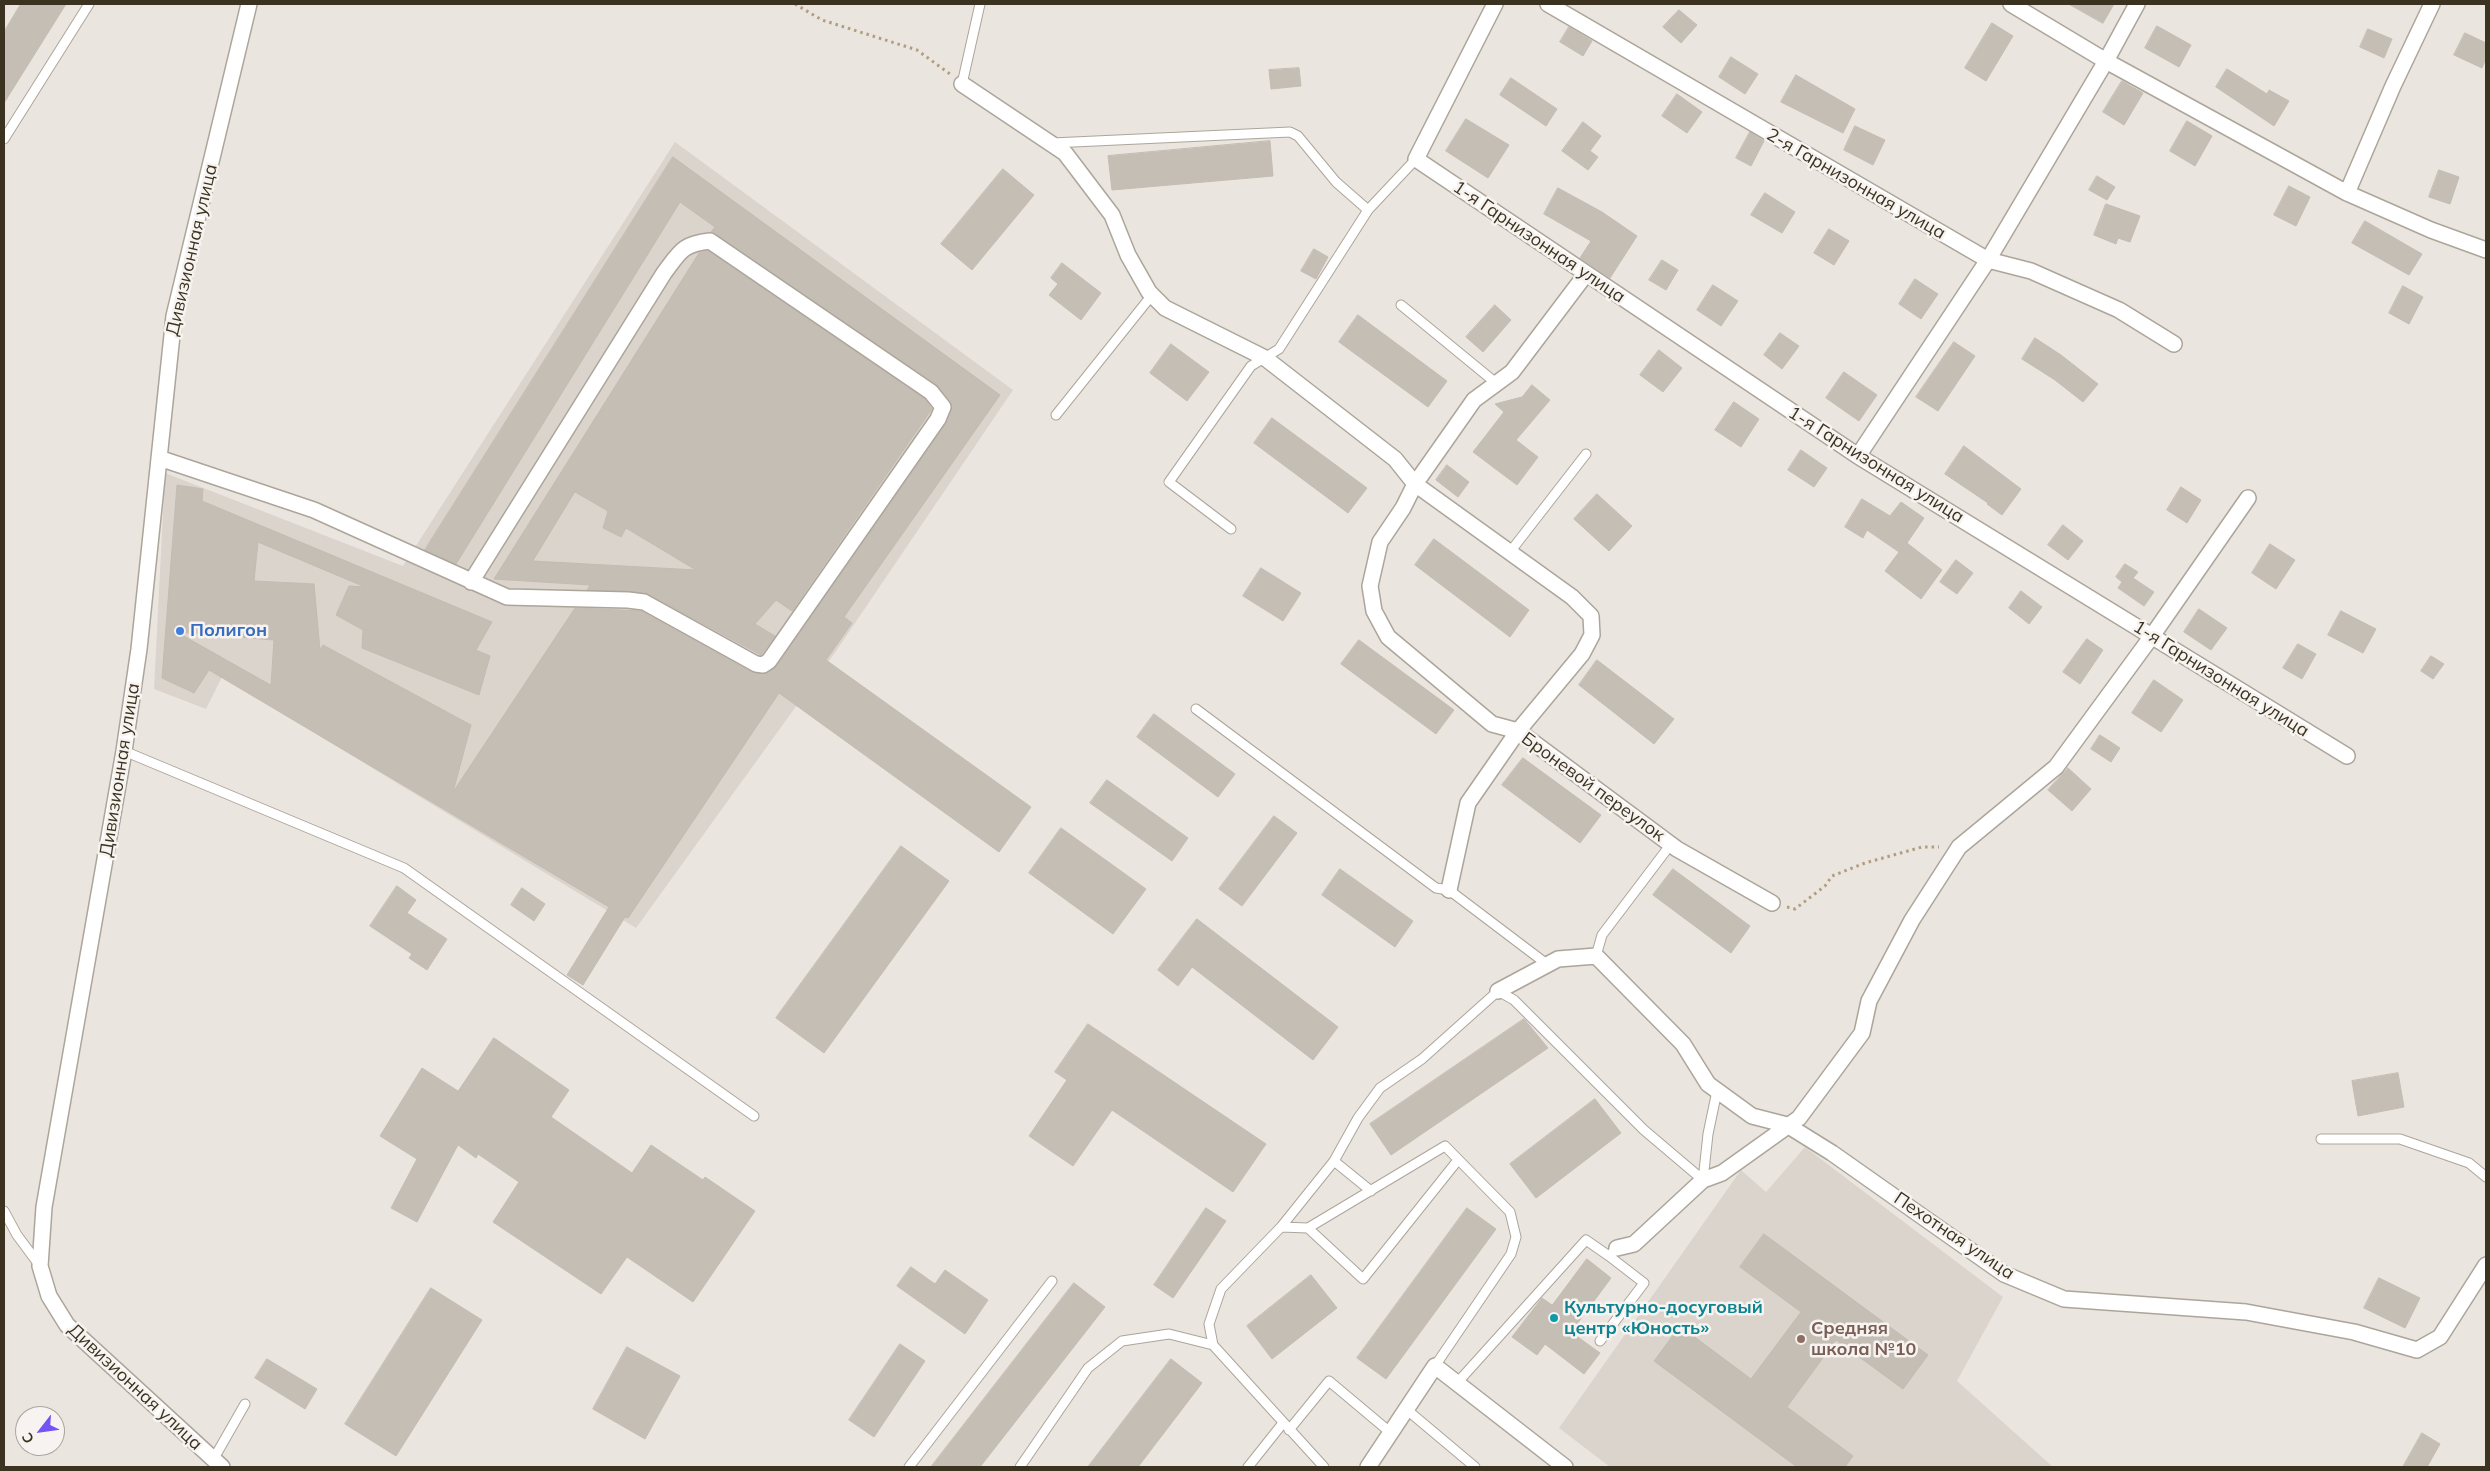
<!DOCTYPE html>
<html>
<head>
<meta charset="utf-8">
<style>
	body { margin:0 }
	#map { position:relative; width:2490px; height:1471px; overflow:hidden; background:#ebe5df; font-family:Mulish,sans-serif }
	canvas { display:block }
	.frame { position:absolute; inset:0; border:5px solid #3b3320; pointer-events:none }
	.north { position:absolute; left:15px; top:1406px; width:50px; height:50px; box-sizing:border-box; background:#f7f3f0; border:1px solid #aca69d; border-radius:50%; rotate:240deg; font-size:14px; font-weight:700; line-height:20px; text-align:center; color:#3b3320 }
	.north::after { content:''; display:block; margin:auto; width:18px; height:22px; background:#7454f4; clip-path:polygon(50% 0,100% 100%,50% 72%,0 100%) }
</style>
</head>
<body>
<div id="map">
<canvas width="2490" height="1471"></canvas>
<div class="frame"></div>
<div class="north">С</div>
</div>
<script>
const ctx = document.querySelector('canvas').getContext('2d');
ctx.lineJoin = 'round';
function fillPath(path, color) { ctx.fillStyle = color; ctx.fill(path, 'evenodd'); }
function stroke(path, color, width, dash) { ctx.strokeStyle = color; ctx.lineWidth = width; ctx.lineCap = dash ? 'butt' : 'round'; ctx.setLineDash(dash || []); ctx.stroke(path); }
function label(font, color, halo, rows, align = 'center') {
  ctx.font = font + ' Mulish,sans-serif'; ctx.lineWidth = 5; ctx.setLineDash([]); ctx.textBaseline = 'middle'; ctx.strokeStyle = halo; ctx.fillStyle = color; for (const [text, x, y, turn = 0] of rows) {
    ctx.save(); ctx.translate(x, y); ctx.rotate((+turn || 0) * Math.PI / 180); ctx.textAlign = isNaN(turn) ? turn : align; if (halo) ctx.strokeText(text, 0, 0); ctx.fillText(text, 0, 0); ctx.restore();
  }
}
fillPath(new Path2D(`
	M675 142 1013 390 836 651 636 928 222 677 206 709 154 689 165 473 403 566Z
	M1805 1147 2003 1297 1957 1381 2053 1467H1610L1559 1428 1741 1170 1766 1192Z`), '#dbd4cd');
const building = new Path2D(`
	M21 4H66L4 103V32Z
	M2069 4H2114L2103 23Z
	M1679 10 1697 25 1681 43 1663 27Z
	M1992 23 2013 36 1986 81 1965 68Z
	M2157 26 2191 45 2179 67 2145 48Z
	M1569 27 1592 41 1583 56 1560 42Z
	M2368 29 2392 39 2384 58 2360 47Z
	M2465 33 2486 43V58L2482 68 2454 55Z
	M1731 57 1758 74 1745 94 1719 77Z
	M1299 68 1301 86 1271 89 1269 70Z
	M2227 69 2267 94 2269 90 2289 101 2274 126 2216 87Z
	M1796 75 1855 109 1843 133 1781 102Z
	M1511 78 1557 109 1546 126 1500 95Z
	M2122 81 2143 93 2124 125 2103 112Z
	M1677 94 1702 112 1687 133 1662 116Z
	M1466 119 1509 145 1488 178 1446 151Z
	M2187 121 2212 136 2195 166 2170 151Z
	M1583 122 1601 136 1590 151 1598 157 1588 170 1562 151Z
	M1855 126 1885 140 1873 165 1844 150Z
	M1750 132 1764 141 1751 166 1736 158Z
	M1270 141 1273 176 1112 190 1108 156Z
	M673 157 1000 395 844 617 852 623 826 660 1031 807 999 852 779 693 628 918 625 917 583 985 567 975 609 907 209 670 194 693 162 678 177 485 203 489 202 501 492 622 476 650 490 656 479 695 362 648 363 630 336 615 349 586 365 587 258 542 254 581 314 584 320 650 323 645 471 725 453 792 575 608 641 611 751 672 768 673 777 666 946 424 952 405 936 384 711 232 715 227 680 202 456 564 425 550ZM177 632 274 640 271 685Z
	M1003 169 1034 195 972 270 941 244Z
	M2439 170 2459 177 2450 204 2429 197Z
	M2097 176 2115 187 2107 200 2089 190Z
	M2289 186 2310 197 2296 226 2274 215Z
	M1558 188 1602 212 1637 236 1610 278 1580 258 1591 241 1544 214Z
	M1765 193 1795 212 1782 233 1751 215Z
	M2106 204 2140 216 2130 242 2118 238 2116 244 2094 235Z
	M2365 221 2422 254 2409 275 2352 243Z
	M1829 229 1849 241 1834 265 1814 253Z
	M1314 249 1328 257 1316 279 1301 271Z
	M708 251 925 399 932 409 792 611 776 600 755 624 775 636 761 655 646 593 587 590 590 585 494 579 699 253ZM575 492 608 511 603 528 621 537 626 528 696 570 533 561Z
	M1662 260 1678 270 1666 290 1649 280Z
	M1062 263 1101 293 1081 320 1049 295 1058 284 1051 278Z
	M1915 279 1938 294 1921 319 1899 304Z
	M1713 285 1738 301 1721 326 1697 310Z
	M2403 286 2423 297 2409 324 2389 313Z
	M1495 305 1511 320 1483 352 1466 337Z
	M1358 315 1447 381 1428 407 1339 342Z
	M1780 333 1799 346 1782 369 1764 355Z
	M2035 338 2061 355 2098 384 2083 402 2055 380 2022 359Z
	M1954 342 1975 356 1938 411 1916 397Z
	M1171 344 1209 372 1187 401 1150 373Z
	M1659 350 1682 368 1663 392 1640 375Z
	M1844 372 1877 395 1859 421 1826 398Z
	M1532 385 1550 400 1516 440 1538 457 1517 485 1473 452 1504 412 1495 404 1522 397Z
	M1734 402 1759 419 1741 447 1715 430Z
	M1272 418 1367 488 1348 513 1254 443Z
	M1964 446 2021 489 2002 515 1987 504 1988 503 1945 474Z
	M1801 450 1827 468 1814 487 1788 470Z
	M1447 465 1469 482 1458 497 1436 480Z
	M2181 487 2201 500 2187 523 2167 510Z
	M1597 494 1632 526 1609 551 1574 519Z
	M1862 499 1890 516 1901 502 1924 518 1907 543 1942 570 1921 599 1885 571 1899 552 1867 530 1863 538 1845 527Z
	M2063 525 2083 541 2068 560 2048 545Z
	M1434 539 1529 610 1510 637 1415 565Z
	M2270 544 2295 560 2276 589 2252 573Z
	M1956 560 1973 573 1957 594 1940 582Z
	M2125 564 2138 572 2133 578 2154 592 2144 606 2118 588 2122 582 2116 577Z
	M1261 568 1301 593 1283 621 1243 596Z
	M2021 591 2042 607 2029 624 2009 608Z
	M2199 609 2227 628 2211 650 2184 632Z
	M2341 611 2376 629 2363 653 2328 635Z
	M2087 639 2103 650 2080 684 2063 672Z
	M1359 640 1454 710 1436 734 1341 664Z
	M2298 644 2316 654 2302 679 2283 668Z
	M2431 656 2444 664 2433 679 2421 671Z
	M1597 660 1674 719 1654 744 1579 685Z
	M2154 680 2183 700 2161 732 2132 713Z
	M1154 714 1235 774 1218 797 1137 737Z
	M2100 735 2120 748 2111 762 2091 749Z
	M1523 758 1601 815 1580 843 1502 785Z
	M2068 768 2091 789 2072 811 2048 790Z
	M1107 780 1188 838 1172 861 1090 803Z
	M1274 816 1297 833 1242 906 1219 889Z
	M1061 828 1146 889 1113 934 1029 873Z
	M901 846 949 881 824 1053 776 1018Z
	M1340 869 1413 921 1395 947 1322 895Z
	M1673 869 1750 926 1731 953 1653 895Z
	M397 886 416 900 407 913 447 939 427 970 409 958 412 954 370 926Z
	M522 888 545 904 534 921 511 905Z
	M1197 919 1338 1027 1313 1060 1192 967 1178 986 1158 970Z
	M1524 1019 1548 1048 1391 1155 1370 1124Z
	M1088 1024 1266 1144 1233 1192 1112 1110 1073 1166 1029 1136 1067 1080 1055 1072Z
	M494 1038 569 1090 551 1117 632 1173 651 1145 703 1180 705 1177 755 1211 693 1302 627 1257 601 1294 493 1222 519 1182 478 1154 476 1158 458 1145 417 1222 391 1208 417 1159 380 1136 422 1068 458 1091Z
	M2398 1073 2404 1107 2358 1116 2352 1081Z
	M1595 1099 1621 1133 1536 1198 1510 1164Z
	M1206 1208 1226 1221 1173 1298 1154 1285Z
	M1467 1208 1496 1229 1386 1379 1357 1358Z
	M1764 1234 1928 1355 1903 1389 1836 1340 1787 1407 1853 1456 1845 1467H1797L1654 1361 1680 1326 1751 1379 1801 1312 1740 1267Z
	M1587 1259 1611 1278 1571 1332 1600 1353 1584 1374 1545 1344 1537 1355 1512 1337 1542 1298 1552 1305Z
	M911 1267 935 1284 945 1270 988 1300 965 1334 897 1286Z
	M1311 1275 1337 1308 1272 1359 1247 1326Z
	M2379 1278 2420 1298 2405 1328 2364 1308Z
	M1074 1283 1105 1307 980 1467H931Z
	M431 1288 482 1320 396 1456 345 1424Z
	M900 1344 925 1361 874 1437 849 1420Z
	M627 1347 680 1376 645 1439 593 1409Z
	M267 1359 317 1389 305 1409 255 1378Z
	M1171 1359 1202 1383 1138 1467H1088Z
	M2422 1433 2440 1444 2427 1467H2403Z`);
fillPath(building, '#c5beb5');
stroke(building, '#c4bcb2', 1);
const service = new Path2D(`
	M962 84 980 4
	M4 139 89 4
	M1052 143 1290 132 1298 136 1336 182 1368 210 1416 159
	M1401 305 1496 383
	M1056 415 1152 295
	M1231 529 1169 482 1251 366 1279 349 1368 210
	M1510 552 1586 454
	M1196 709 1436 888 1449 890 1548 965
	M124 751 404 868 754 1116
	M1596 956 1602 935 1671 844
	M2321 1139H2400L2469 1163 2486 1177
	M1334 1161 1371 1191
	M1703 1180 1708 1134 1717 1091
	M4 1211 17 1235 40 1266
	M1281 1227 1308 1228 1445 1146 1510 1212 1516 1237 1511 1254 1435 1366
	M1308 1228 1363 1279 1458 1160
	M1600 1341 1644 1283 1609 1256
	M1213 1345 1209 1324 1221 1289 1281 1227 1334 1161 1358 1118 1380 1088 1422 1059 1498 991 1514 1000 1644 1130 1703 1180
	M1457 1383 1586 1240 1609 1256 1617 1248
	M1406 1409 1475 1467
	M1289 1430 1329 1381 1391 1433
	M213 1460 245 1404
	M909 1467 1052 1281
	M1020 1467 1088 1368 1122 1341 1169 1334 1213 1345 1324 1467
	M1248 1467 1283 1423`);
const minor = new Path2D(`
	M1495 4 1416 159 1858 456 2347 756
	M1548 4 1988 260 2031 271 2119 310 2174 344
	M2011 4 2106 61 2347 193 2431 230 2486 250
	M962 84 1065 153 1112 215 1128 255 1149 292 1165 308 1265 358 1395 459 1415 484 1572 597 1591 616 1592 635 1582 654 1518 731 1468 803 1449 890
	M2347 193 2393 86 2432 4
	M1586 274 1512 372 1474 400 1415 484 1403 508 1380 542 1370 586 1374 611 1388 637 1492 724 1518 731 1677 849 1772 903
	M1858 456 1988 260 2106 61 2137 4
	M159 458 314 510 507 597 628 600 644 602 756 664 763 665 769 661 938 419 943 407 931 392 710 241C682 244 680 252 664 273L471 582
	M1498 991 1558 959 1596 956 1683 1044 1708 1084 1752 1116 1787 1125 1832 1153 2004 1274 2064 1299 2246 1312 2354 1332 2417 1350 2440 1337 2486 1265
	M1617 1248 1634 1244 1703 1180 1722 1173 1799 1118 1862 1033 1869 1001 1912 920 1959 847 2056 767 2152 636 2248 498
	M222 1467 67 1325 49 1296 40 1266 44 1207 124 751 139 649 174 316 249 4
	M1368 1467 1435 1366 1565 1467`);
stroke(service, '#aca59a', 11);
stroke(minor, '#aca59a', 18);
stroke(new Path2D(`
	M795 4 822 20 917 50 950 74
	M1787 907 1795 909 1825 886 1832 876 1865 863 1922 847H1939`), '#af9e7f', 3, [2.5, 4]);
stroke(service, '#fff', 9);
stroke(minor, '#fff', 15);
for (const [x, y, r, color] of [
	[180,631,5,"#3f7fe0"],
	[1554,1318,5,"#0f9aa8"],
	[1801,1339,5,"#8d6e63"]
]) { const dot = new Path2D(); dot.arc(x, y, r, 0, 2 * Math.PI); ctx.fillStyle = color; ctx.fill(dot); stroke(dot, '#f7f3f0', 2); }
label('18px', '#3b3320', '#f7f3f0', [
	["2-я Гарнизонная улица",1856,184,30],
	["1-я Гарнизонная улица",1539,242,34],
	["Дивизионная улица",192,250,-77],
	["1-я Гарнизонная улица",1876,465,32],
	["1-я Гарнизонная улица",2221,679,32],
	["Дивизионная улица",120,770,-81],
	["Броневой переулок",1593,787,36],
	["Пехотная улица",1954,1236,34],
	["Дивизионная улица",135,1387,43]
]);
label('bold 18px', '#366cbe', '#f7f3f0', [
	["Полигон",190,631]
], 'left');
label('bold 18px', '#0d838f', '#f7f3f0', [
	["Культурно-досуговый",1564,1308],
	["центр «Юность»",1564,1329]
], 'left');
label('bold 18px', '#785e54', '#f7f3f0', [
	["Средняя",1811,1329],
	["школа №10",1811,1350]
], 'left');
</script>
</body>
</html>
